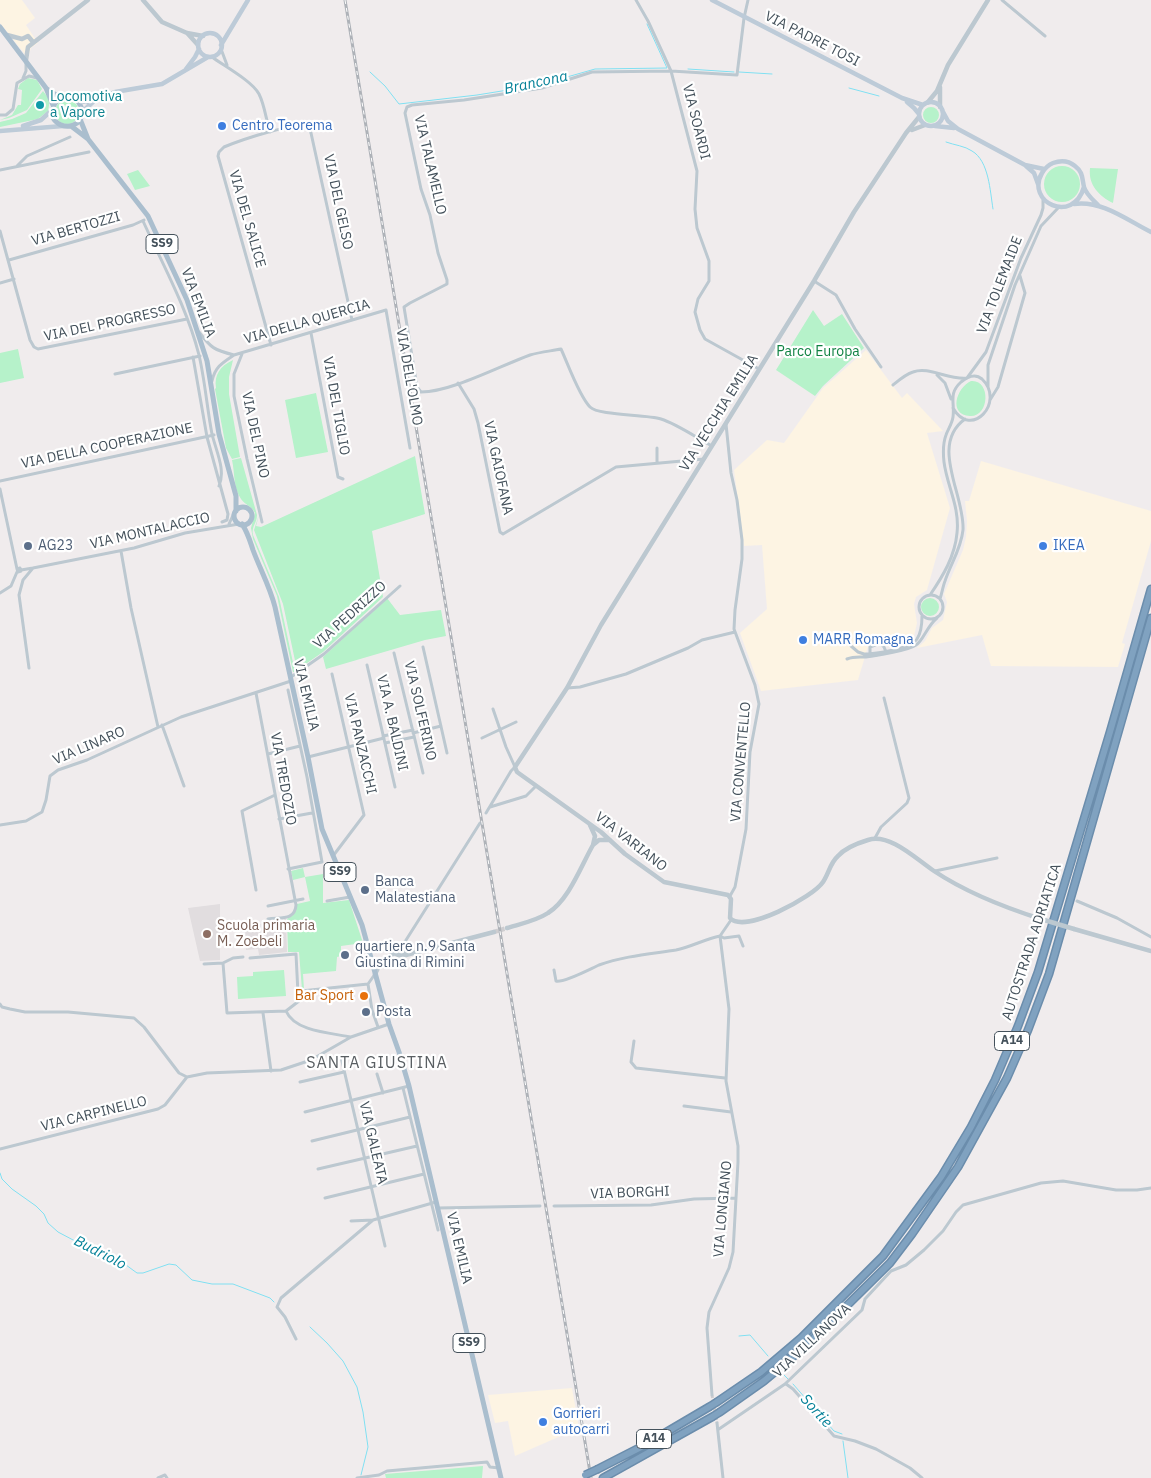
<!DOCTYPE html>
<html>
<head>
<meta charset="utf-8">
<style>
	body { margin:0 }
	canvas { display:block; background:#f0eced }
</style>
</head>
<body>
<canvas width="1151" height="1478"></canvas>
<script>
const ctx = document.querySelector('canvas').getContext('2d');
ctx.lineJoin = 'round';
function fillPath(path, color) { ctx.fillStyle = color; ctx.fill(path, 'evenodd'); }
function stroke(path, color, width, dash) { ctx.strokeStyle = color; ctx.lineWidth = width; ctx.lineCap = dash ? 'butt' : 'round'; ctx.setLineDash(dash || []); ctx.stroke(path); }
function label(font, color, halo, rows, align = 'center') {
  ctx.font = font + ' "IBM Plex Sans",sans-serif'; ctx.lineWidth = 4.5; ctx.setLineDash([]); ctx.textBaseline = 'middle'; ctx.strokeStyle = halo; ctx.fillStyle = color; for (const [text, x, y, turn = 0] of rows) {
    ctx.save(); ctx.translate(x, y); ctx.rotate((+turn || 0) * Math.PI / 180); ctx.textAlign = isNaN(turn) ? turn : align; if (halo) ctx.strokeText(text, 0, 0); ctx.fillText(text, 0, 0); ctx.restore();
  }
}
fillPath(new Path2D(`
	M0 0H22L35 18 26 25 38 43 31 48 28 58 0 23Z
	M866 350 902 398 907 393 943 431 927 433 950 508 927 590 916 597 914 604 917 623 914 636 910 642 889 647 883 640 869 643 858 680 761 691 740 633 767 609 762 545 744 546 734 470 767 440 784 443 823 388Z
	M981 461 1151 511V541L1122 643 1125 644 1118 667 991 666 982 635 917 648 925 641 932 628 943 620 947 602 944 594 963 550 966 537 967 521 965 501H969Z
	M572 1388 579 1428 515 1456 508 1421 495 1423 488 1395Z`), '#fdf4e3');
fillPath(new Path2D(`
	M220 904V960L200 961 188 908Z
	M286 919 287 952 259 955 258 949 246 950 245 922 250 921 258 925 271 920Z`), '#e1dddf');
fillPath(new Path2D(`
	M28 78 37 80 42 89 27 110 9 118 0 120 12 115 18 105H21L22 90 18 89 20 84Z
	M43 91 50 100 48 111 38 119 0 127V122L12 119 26 113Z
	M55 112a12 12 0 1 1 24 0a12 12 0 1 1-24 0Z
	M923 115a8 8 0 1 1 16 0a8 8 0 1 1-16 0Z
	M1044 184a18 18 0 1 1 36 0a18 18 0 1 1-36 0Z
	M1090 168 1118 169 1113 203C1099 196 1088 185 1090 168Z
	M138 170 150 186 135 190 127 174Z
	M813 310 824 326 842 314 864 348 823 386 815 396 776 370Z
	M18 349 24 378 0 383V353Z
	M233 360 229 377V394L240 457 232 459 226 448 215 389 216 388C214 375 220 366 233 360Z
	M971 381C991 379 990 417 970 416 948 415 956 388 971 381Z
	M316 393 328 452 296 458 285 400Z
	M415 456 425 514 372 531 383 597 323 652 297 670 283 604 254 530 259 515 243 458 259 515 256 526 261 527Z
	M241 458 257 515C257 523 251 527 253 535L279 597 295 672H293L277 596 253 539 251 528 255 513C252 506 245 505 241 499 233 487 235 473 232 460Z
	M387 598 400 615 441 610 446 636 425 640 326 669 323 657Z
	M921 607a9 9 0 1 1 18 0a9 9 0 1 1-18 0Z
	M303 868 305 877 323 874V903L349 900 363 943 341 946V956L337 957 336 971 303 974 304 989 302 990 299 952H288L287 919 294 914 297 904 310 901 305 877 293 880 291 871Z
	M284 970 286 996 238 999 237 977 253 976V972Z
	M483 1466 482 1478H386L385 1474Z`), '#b6f2ca');
stroke(new Path2D(`
	M688 69 734 72
	M370 72 385 86 399 104 477 95 539 85 595 69 667 68 647 24
	M739 72 772 74
	M849 88 879 96
	M946 142C954 145 965 146 972 151 989 161 990 191 993 209
	M0 1173 2 1179 12 1189 36 1206 44 1214 48 1223 58 1232 111 1260 126 1265 137 1273H143L169 1264 176 1265 192 1280 212 1284H233L270 1298 274 1302
	M310 1327 327 1343 343 1361 357 1387 363 1412 368 1447 361 1475
	M739 1336 750 1335 768 1356
	M784 1375 788 1379
	M793 1384 834 1431 842 1434
	M843 1441 848 1478`), '#80e0f2', 1);
stroke(new Path2D(`
	M712 1395 717 1423`), '#cecdd0', 3, [3, 1.5]);
stroke(new Path2D(`
	M494 932 507 928`), '#cecdd0', 4.5, [4.5, 2]);
const motorway = new Path2D(`
	M717 1402 761 1372 801 1338 883 1256 941 1177 971 1127 995 1080 1018 1026 1038 972 1110 732 1151 589
	M720 1412 764 1381 807 1345 890 1263 912 1234 958 1167 1007 1078 1028 1030 1049 974 1151 618
	M598 1469 641 1447 709 1407
	M603 1478 712 1417`);
stroke(motorway, '#6b8dac', 9);
stroke(new Path2D(`
	M636 0 648 21 671 71 697 171 695 209 697 228 709 261V281L698 299 695 312 700 330 705 339 759 369
	M1002 0 1045 36
	M221 49 227 65
	M212 57C224 66 252 81 259 94 265 106 266 120 270 132
	M23 78 26 71V62
	M0 115H6L13 109 17 83 29 76 37 78
	M17 166 27 156 70 137
	M0 170 89 152
	M143 221C163 265 187 308 199 355 205 381 207 408 212 434 216 451 226 470 219 486
	M0 231 30 340 34 347 38 349 187 319
	M9 260 133 225 144 220
	M814 281 836 295 855 329 881 367
	M0 283 14 279
	M199 332C211 348 214 350 234 355
	M311 333 338 477 343 479
	M271 345 218 156 219 152 224 147C241 140 293 122 308 127L311 133 352 320
	M242 354 234 374V396L247 459 262 522
	M193 357 207 437 228 514 227 520 222 522
	M115 374 200 356
	M937 375 945 383 951 399
	M212 381C215 367 222 363 234 355L386 310 410 448
	M458 383 474 409 478 423 500 532 503 534 616 467 704 459
	M893 385C899 380 906 374 913 372 929 366 948 380 967 378L986 352 1021 258 1041 215 1043 208V200
	M988 387V365L1015 285 1041 226 1059 207
	M990 400 998 387 1025 293 1020 276
	M726 424 731 473 737 500 742 540V559L735 610 734 629 755 685 759 704 750 752 746 829 735 887 730 896
	M712 446C697 438 677 424 661 419 646 414 599 416 590 407 579 396 568 364 561 349 551 351 540 352 530 355 500 366 451 392 421 392L417 387 404 307 410 303 447 284V280L438 253 430 215 421 189 405 113 407 107 412 105 464 100 542 88 592 72 671 71 737 75 744 18 748 0
	M657 448V463
	M0 481 214 435
	M0 489 17 569
	M229 524 234 513
	M121 551 131 608 158 727
	M20 568 21 571 18 572 17 569Z
	M21 570 33 568
	M0 593 11 586 17 572
	M919 607a12 12 0 1 1 24 0a12 12 0 1 1-24 0Z
	M930 595C943 576 955 556 957 533 960 507 947 486 944 462 943 453 943 443 946 435 948 429 952 424 953 417 955 402 948 394 961 382 967 377 975 373 982 379 1006 402 971 440 953 408
	M940 599C942 593 943 586 945 581 951 563 961 549 963 530 965 495 929 445 965 419
	M851 646 858 652 864 654C875 654 910 649 917 639 921 633 922 624 922 616
	M423 647 447 753
	M394 653 423 773
	M870 655V647L880 643 884 647 886 652
	M847 659C854 656 859 657 866 657 875 656 909 650 916 645 923 641 927 626 937 618
	M367 665 395 787
	M29 668 19 595 23 580 33 568 134 548 185 533 239 524
	M332 674 364 815 333 856
	M291 677 324 654 400 586
	M567 688 580 687 626 674 688 648 702 640 735 632
	M288 690 307 777 322 862 288 869
	M256 693 296 905C295 921 280 917 268 919
	M162 725 184 786
	M413 733 441 726
	M383 736 413 730
	M482 738 516 722
	M385 743 414 737
	M268 754 300 746
	M308 757 384 738
	M490 807 526 796 536 786
	M486 813 511 771 515 767 506 747 493 709
	M279 819 312 813
	M0 825 26 821 42 812 46 800 50 776 58 770 87 760 181 717 291 681
	M875 838 881 827 907 803 909 798 884 698
	M935 871 997 858
	M256 890 242 811 275 795
	M327 901 350 897
	M1077 901 1117 918 1151 937
	M268 906 303 899
	M401 948 480 823
	M250 958 296 954 298 994
	M223 963 233 958 243 957
	M204 964 223 963 227 1013 286 1011
	M554 970 556 981C564 983 590 969 599 965 624 956 650 954 676 950 691 947 705 939 720 936L724 938 739 936 743 946
	M375 974 368 984 372 1010 378 1027
	M0 1004 2 1007 10 1009 25 1012H68L134 1018 144 1027 179 1073 187 1077
	M286 1011 299 1001 298 994 301 991 368 984
	M286 1011C295 1032 332 1033 351 1037
	M263 1013 271 1071
	M634 1041 631 1062 636 1068 725 1078
	M341 1057 385 1246
	M377 1074 383 1093
	M300 1082 344 1072
	M403 1088 438 1230
	M684 1106 731 1112
	M305 1112 409 1086
	M312 1141 410 1117
	M0 1149 158 1109 165 1105 187 1077 207 1073 281 1070 311 1060 351 1037 389 1024
	M318 1169 417 1146
	M325 1198 424 1174
	M554 1206 651 1205 694 1199 736 1198
	M438 1208 540 1206
	M351 1221 373 1220
	M296 1339 285 1317 277 1307 281 1298 373 1220 436 1202
	M786 1384 793 1389 834 1436 855 1441 876 1449 910 1468 922 1478
	M712 1395 707 1328 709 1312 729 1268 733 1252 738 1162V1146L726 1081 729 1009 720 936 731 920
	M717 1423 723 1478
	M719 1429 785 1384 862 1310 865 1299 891 1271 906 1265 924 1250 943 1231 956 1212 963 1205 1041 1183 1063 1181 1116 1190H1137L1151 1188
	M158 1478 165 1475 167 1478
	M357 1478 379 1475 387 1471 487 1462 490 1467 499 1468`), '#bcc8d0', 3);
stroke(new Path2D(`
	M143 0 162 22 187 33 203 36
	M188 34 198 45
	M7 35 22 39 28 36 33 42
	M26 60 28 47 88 0
	M940 87V107
	M928 102 937 91 948 65 988 0
	M919 117 906 133 854 212 814 281 601 625 567 688 515 767 517 772 601 832 625 854 664 882 728 895 731 899 730 918C745 934 813 897 823 882 829 873 830 863 838 856 845 848 858 843 868 840 890 833 916 859 934 871 967 893 1003 907 1041 919
	M912 130 925 125
	M590 825 595 836 593 845 599 840H610
	M507 928C520 924 536 921 548 913 569 900 581 866 593 845
	M1074 929 1151 951
	M404 951 402 956 396 954 397 949 401 948 413 953
	M402 956 494 932
	M375 974 379 966 396 951`), '#bcc8d0', 4.5);
stroke(new Path2D(`
	M712 0 902 98 923 105
	M198 45a12 12 0 1 1 24 0a12 12 0 1 1-24 0Z
	M221 45 248 0
	M186 69 195 57 199 49
	M78 101 87 102 115 92 162 84 208 57
	M919 114a12 12 0 1 1 24 0a12 12 0 1 1-24 0Z
	M907 102 914 108 919 114
	M942 110 948 121 958 129 1025 165 1044 169
	M82 112 94 101
	M23 126 41 120 52 110
	M935 126 954 128
	M0 131 63 126
	M1026 166 1034 173 1038 184
	M1084 187C1073 225 1025 202 1042 173 1045 168 1048 165 1053 163 1061 160 1069 161 1075 166 1083 172 1082 178 1084 187 1086 194 1093 200 1098 205
	M1074 204C1102 200 1127 220 1151 232`), '#bdcbd8', 4.5);
stroke(new Path2D(`
	M0 27 46 88 53 105
	M47 89C50 91 54 94 57 95 67 99 77 95 81 107 88 125 61 135 52 116 52 106 55 100 64 97
	M80 119 88 139 148 216 187 300 207 361 219 434 236 496V511
	M71 126 88 139
	M234 516a9 9 0 1 1 18 0a9 9 0 1 1-18 0Z
	M242 524C248 533 250 541 253 550 260 569 270 587 275 607L308 757 322 829 362 925 389 1024 399 1052 409 1086 501 1478`), '#aabece', 5);
stroke(motorway, '#80a2c0', 6);
const rail = new Path2D(`
	M345 0 591 1478`);
stroke(rail, '#aeb2b8', 3);
stroke(rail, '#fff', 1, [4]);
const motorwayBridge = new Path2D(`
	M709 1407 717 1402
	M712 1417 720 1412
	M585 1475 598 1469`);
stroke(motorwayBridge, '#6b8dac', 9, []);
stroke(new Path2D(`
	M1041 919 1074 929`), '#bcc8d0', 4.5);
stroke(motorwayBridge, '#80a2c0', 6);
for (const [x, y, r, color] of [
	[40,105,5,"#0f9aa8"],
	[222,126,5,"#3f7fe0"],
	[28,546,5,"#5c6f8a"],
	[1043,546,5,"#3f7fe0"],
	[803,640,5,"#3f7fe0"],
	[365,890,5,"#5c6f8a"],
	[207,934,5,"#8d6e63"],
	[345,955,5,"#5c6f8a"],
	[364,996,5,"#e8710a"],
	[366,1012,5,"#5c6f8a"],
	[543,1422,5,"#3f7fe0"]
]) { const dot = new Path2D(); dot.arc(x, y, r, 0, 2 * Math.PI); ctx.fillStyle = color; ctx.fill(dot); stroke(dot, '#fff', 2); }
for (const [x, y, w] of [
	[162,244,32],
	[340,872,32],
	[1012,1041,35],
	[469,1343,32],
	[654,1439,35]
]) { const box = new Path2D(); box.roundRect(x - w / 2, y - 9.5, w, 19, 4); ctx.fillStyle = '#fff'; ctx.fill(box); stroke(box, '#44515b', 1); }
label('bold 12px', '#44515b', null, [
	["SS9",162,244],
	["SS9",340,872],
	["A14",1012,1041],
	["SS9",469,1343],
	["A14",654,1439]
]);
label('14px', '#44515b', '#fff', [
	["VIA PADRE TOSI",812,39,27],
	["VIA SOARDI",696,122,76],
	["VIA TALAMELLO",430,165,77],
	["VIA DEL GELSO",338,202,78],
	["VIA DEL SALICE",247,219,74],
	["VIA BERTOZZI",76,229,-16],
	["VIA TOLEMAIDE",1000,285,-69],
	["VIA EMILIA",198,303,69],
	["VIA DELLA QUERCIA",307,322,-16],
	["VIA DEL PROGRESSO",110,323,-12],
	["VIA DELL'OLMO",409,377,80],
	["VIA DEL TIGLIO",336,406,80],
	["VIA VECCHIA EMILIA",719,413,-58],
	["VIA DEL PINO",255,435,78],
	["VIA DELLA COOPERAZIONE",107,446,-12],
	["VIA GAIOFANA",498,468,78],
	["VIA MONTALACCIO",150,531,-13],
	["VIA PEDRIZZO",350,615,-42],
	["VIA EMILIA",306,695,77],
	["VIA SOLFERINO",420,711,77],
	["VIA A. BALDINI",392,723,77],
	["VIA PANZACCHI",360,744,77],
	["VIA LINARO",89,746,-23],
	["VIA CONVENTELLO",741,762,-85],
	["VIA TREDOZIO",283,779,80],
	["VIA VARIANO",631,842,38],
	["AUTOSTRADA ADRIATICA",1032,942,-72],
	["VIA CARPINELLO",94,1114,-14],
	["VIA GALEATA",373,1143,77],
	["VIA BORGHI",630,1193,-2],
	["VIA LONGIANO",723,1209,-85],
	["VIA EMILIA",459,1248,77],
	["VIA VILLANOVA",812,1341,-43]
]);
label('14px', '#0d838f', '#fff', [
	["Locomotiva",50,97],
	["a Vapore",50,113]
], 'left');
label('14px', '#366cbe', '#fff', [
	["Centro Teorema",232,126],
	["IKEA",1053,546],
	["MARR Romagna",813,640],
	["Gorrieri",553,1414],
	["autocarri",553,1430]
], 'left');
label('14px', '#108243', '#fff', [
	["Parco Europa",818,352]
]);
label('14px', '#4e5e75', '#fff', [
	["AG23",38,546],
	["Banca",375,882],
	["Malatestiana",375,898],
	["quartiere n.9 Santa",355,947],
	["Giustina di Rimini",355,963],
	["Posta",376,1012]
], 'left');
label('14px', '#785e54', '#fff', [
	["Scuola primaria",217,926],
	["M. Zoebeli",217,942]
], 'left');
label('14px', '#c56008', '#fff', [
	["Bar Sport",354,996]
], 'right');
label('italic 15px', '#048198', '#fff', [
	["Brancona",536,83,-12],
	["Budriolo",100,1253,27],
	["Sortie",816,1411,48]
]);
ctx.letterSpacing = '1px';
label('16px', '#595e62', '#fff', [
	["SANTA GIUSTINA",377,1063]
]);
ctx.letterSpacing = '0px';
</script>
</body>
</html>
